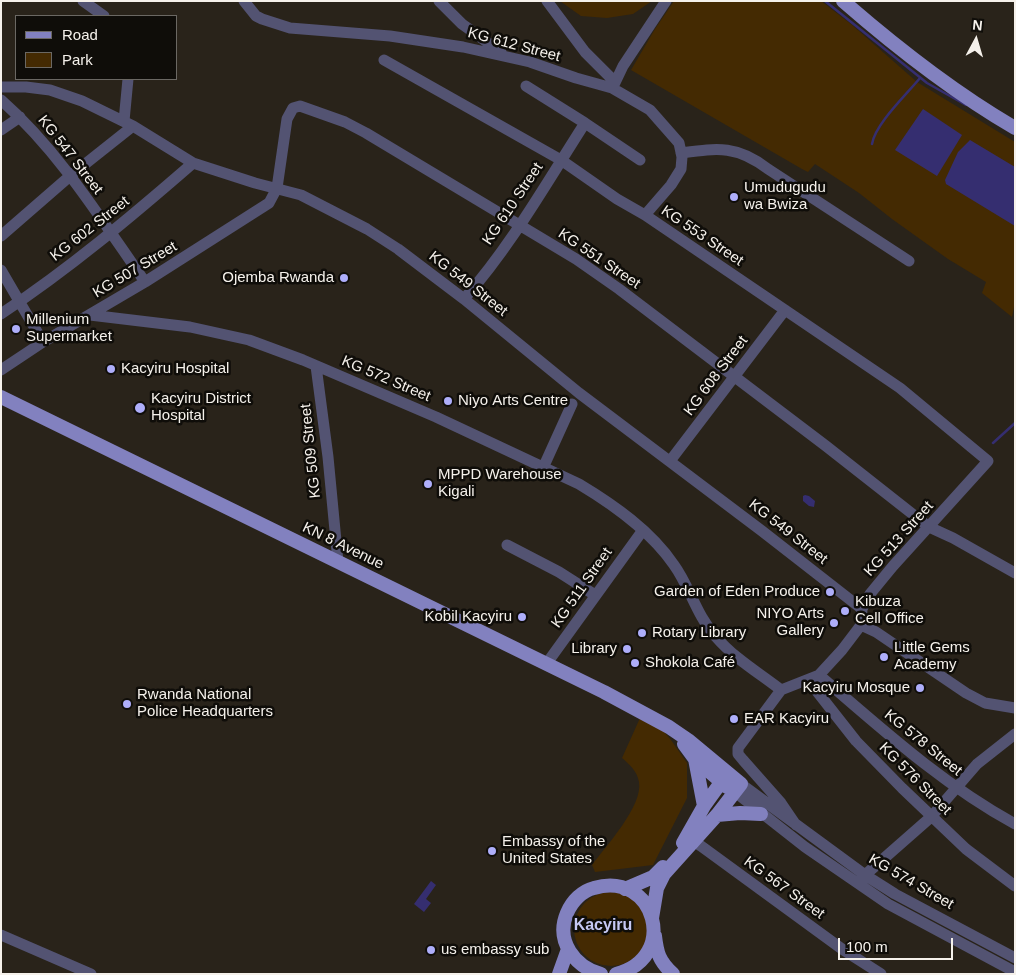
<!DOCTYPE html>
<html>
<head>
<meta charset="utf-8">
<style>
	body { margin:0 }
	#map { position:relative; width:1016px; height:975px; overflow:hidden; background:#29231a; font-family:Arial,sans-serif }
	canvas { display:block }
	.frame { position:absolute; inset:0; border:2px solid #f5f1eb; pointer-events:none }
	.legend { position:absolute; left:15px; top:15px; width:162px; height:65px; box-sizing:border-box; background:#0f0d09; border:1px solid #6b6863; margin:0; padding:6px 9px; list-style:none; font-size:15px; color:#f5f1eb }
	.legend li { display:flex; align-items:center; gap:10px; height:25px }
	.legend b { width:25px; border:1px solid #6b6863 }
	.north { position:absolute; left:951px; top:15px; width:50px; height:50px; -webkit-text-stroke:4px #0f0d09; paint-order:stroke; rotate:6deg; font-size:14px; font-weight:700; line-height:20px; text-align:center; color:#f5f1eb }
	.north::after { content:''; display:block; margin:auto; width:18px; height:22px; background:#f5f1eb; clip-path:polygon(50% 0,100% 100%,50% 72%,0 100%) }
	.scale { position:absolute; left:838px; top:938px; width:115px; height:22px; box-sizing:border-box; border:2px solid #f5f1eb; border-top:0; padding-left:6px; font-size:15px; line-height:18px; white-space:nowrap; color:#f5f1eb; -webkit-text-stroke:4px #0f0d09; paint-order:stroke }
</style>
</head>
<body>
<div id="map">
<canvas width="1016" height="975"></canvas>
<div class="frame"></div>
<ul class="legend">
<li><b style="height:6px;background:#8281bf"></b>Road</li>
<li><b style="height:14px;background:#442a02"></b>Park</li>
</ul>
<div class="north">N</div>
<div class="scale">100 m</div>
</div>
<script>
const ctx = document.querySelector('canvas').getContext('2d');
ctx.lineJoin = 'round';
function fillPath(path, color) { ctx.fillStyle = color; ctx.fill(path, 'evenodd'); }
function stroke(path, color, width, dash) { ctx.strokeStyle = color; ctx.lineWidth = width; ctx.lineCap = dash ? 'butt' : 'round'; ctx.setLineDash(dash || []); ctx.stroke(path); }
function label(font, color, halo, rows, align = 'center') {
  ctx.font = font + ' Arial,sans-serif'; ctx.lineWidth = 5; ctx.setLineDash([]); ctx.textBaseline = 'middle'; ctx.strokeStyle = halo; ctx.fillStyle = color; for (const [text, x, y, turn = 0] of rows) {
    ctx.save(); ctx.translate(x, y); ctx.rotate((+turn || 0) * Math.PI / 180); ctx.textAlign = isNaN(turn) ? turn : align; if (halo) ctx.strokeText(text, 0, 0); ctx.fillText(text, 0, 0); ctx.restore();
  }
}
fillPath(new Path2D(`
	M560 1H652L633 14 607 18 581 16Z
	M674 1H821L851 24 917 82 1015 142V302L1012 317 982 293 986 282 948 259 892 219 859 193 815 164 808 172 802 169 631 70 655 29Z
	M640 718 660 727 671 740 687 763V798L653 865 595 872 592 865C606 846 643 806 639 782 637 771 630 765 622 758Z
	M574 929a37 37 0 1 1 74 0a37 37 0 1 1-74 0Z`), '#442a02');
fillPath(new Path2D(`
	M923 109 962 135 937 176 895 150Z
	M970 140 1015 167V226L946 184 945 180 958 152Z
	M805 495 809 496 815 501 814 507 809 506 803 501V496Z
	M431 881 436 885 426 899 431 903 424 912 414 904Z`), '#352e70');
stroke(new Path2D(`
	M825 1 927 83 966 105
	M872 144C875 124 907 94 920 78
	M993 443 1015 423`), '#352e70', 2.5);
stroke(new Path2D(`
	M83 1 104 16
	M244 1 256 16 262 19 290 28 390 36 463 47 530 62 576 78 612 88 650 110 679 143 682 157 681 169 671 185 645 215
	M439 1 462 24 501 52
	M547 1 585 52 615 82
	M384 60 561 160 617 199 645 215 900 388 988 461 893 566 870 594 862 609 861 625 842 650 819 675 781 690 738 748V754L743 760 781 803 796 825
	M526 86 585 123 640 160
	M1 87H26L50 90 82 101 133 126 193 163 255 183 301 195 367 229 398 249 464 299 579 393 762 531 862 609
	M613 87 623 66 666 1
	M1 100C59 151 101 219 145 282
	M124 121 128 79
	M1 130 20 117
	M681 153C718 148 737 145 768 169L909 261
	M1 236 70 176 133 126
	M1 270 43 342
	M464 299C511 246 547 182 585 123
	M1 314C69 269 132 216 193 163
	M90 315 190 327 249 340 303 360 436 417 579 484C614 505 651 531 674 565 690 587 696 615 716 637 734 658 759 673 781 690
	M316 366 328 457 338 562
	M1 370 43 342 145 282 269 203 277 188 287 119 293 108 300 106 345 122 366 133 576 259 619 289 826 446 929 527 953 538 1015 573
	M670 461 785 310
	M543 468 572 404
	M507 545 559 572 595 595
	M861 625 876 632 966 693 985 703 1015 708
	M547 663 643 530
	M819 675C882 729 942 784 1015 824
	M808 680 856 741 902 788 966 849 1015 886
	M741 784 865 875 895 894 1015 958
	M735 792 805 847 888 904 1015 972
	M687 837 701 846 842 949 881 974
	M865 875 931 817 977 764 1015 734
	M1 935 91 974`), '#535372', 11);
stroke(new Path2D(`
	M843 1C897 48 953 92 1015 128
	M1 397 604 692 669 727 688 740 741 784 717 815 664 874 657 888 652 918
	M684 744 695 759 727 787
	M695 759 704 806
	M717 815 740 813 761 814
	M683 843 704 806 727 774
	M625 889 653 877 663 867
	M655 936C657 953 659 961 673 974
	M559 974 568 949
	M601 974C575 967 555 941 567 913 572 901 582 891 594 888 655 870 680 958 616 974`), '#8281bf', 14);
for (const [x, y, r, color] of [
	[734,197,5,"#aeaefa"],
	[344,278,5,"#aeaefa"],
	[16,329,5,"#aeaefa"],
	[111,369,5,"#aeaefa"],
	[448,401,5,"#aeaefa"],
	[140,408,6,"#aeaefa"],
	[428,484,5,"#aeaefa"],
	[830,592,5,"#aeaefa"],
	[845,611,5,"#aeaefa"],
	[522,617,5,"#aeaefa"],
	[834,623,5,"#aeaefa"],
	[642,633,5,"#aeaefa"],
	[627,649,5,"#aeaefa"],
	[884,657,5,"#aeaefa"],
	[635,663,5,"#aeaefa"],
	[920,688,5,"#aeaefa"],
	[127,704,5,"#aeaefa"],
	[734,719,5,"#aeaefa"],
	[492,851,5,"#aeaefa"],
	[431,950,5,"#aeaefa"]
]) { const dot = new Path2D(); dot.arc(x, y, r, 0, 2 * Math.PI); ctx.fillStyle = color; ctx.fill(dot); stroke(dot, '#0f0d09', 2); }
label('15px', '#f5f1eb', '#0f0d09', [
	["KG 612 Street",514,45,15],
	["KG 547 Street",70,155,52],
	["KG 610 Street",513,204,-56],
	["KG 602 Street",90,229,-38],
	["KG 553 Street",702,236,34],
	["KG 551 Street",599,259,34],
	["KG 507 Street",135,270,-31],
	["KG 549 Street",468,284,38],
	["KG 608 Street",716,376,-53],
	["KG 572 Street",386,379,23],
	["KG 509 Street",311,451,-96],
	["KG 549 Street",788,532,38],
	["KG 513 Street",899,539,-48],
	["KN 8 Avenue",343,546,26],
	["KG 511 Street",582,588,-55],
	["KG 578 Street",923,743,39],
	["KG 576 Street",915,779,45],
	["KG 574 Street",911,882,30],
	["KG 567 Street",784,888,36]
]);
label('15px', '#f5f1eb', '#0f0d09', [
	["Umudugudu",744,188],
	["wa Bwiza",744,205],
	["Ojemba Rwanda",334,278,"right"],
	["Millenium",26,320],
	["Supermarket",26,337],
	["Kacyiru Hospital",121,369],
	["Kacyiru District",151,399],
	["Hospital",151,416],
	["Niyo Arts Centre",458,401],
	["MPPD Warehouse",438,475],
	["Kigali",438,492],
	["Garden of Eden Produce",820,592,"right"],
	["Kibuza",855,602],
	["Cell Office",855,619],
	["NIYO Arts",824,614,"right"],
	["Gallery",824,631,"right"],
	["Kobil Kacyiru",512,617,"right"],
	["Rotary Library",652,633],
	["Little Gems",894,648],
	["Academy",894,665],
	["Library",617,649,"right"],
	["Shokola Café",645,663],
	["Kacyiru Mosque",910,688,"right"],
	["Rwanda National",137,695],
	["Police Headquarters",137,712],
	["EAR Kacyiru",744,719],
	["Embassy of the",502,842],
	["United States",502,859],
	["us embassy sub",441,950]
], 'left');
label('bold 16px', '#c6c8f3', '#0f0d09', [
	["Kacyiru",603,926]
]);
</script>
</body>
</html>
